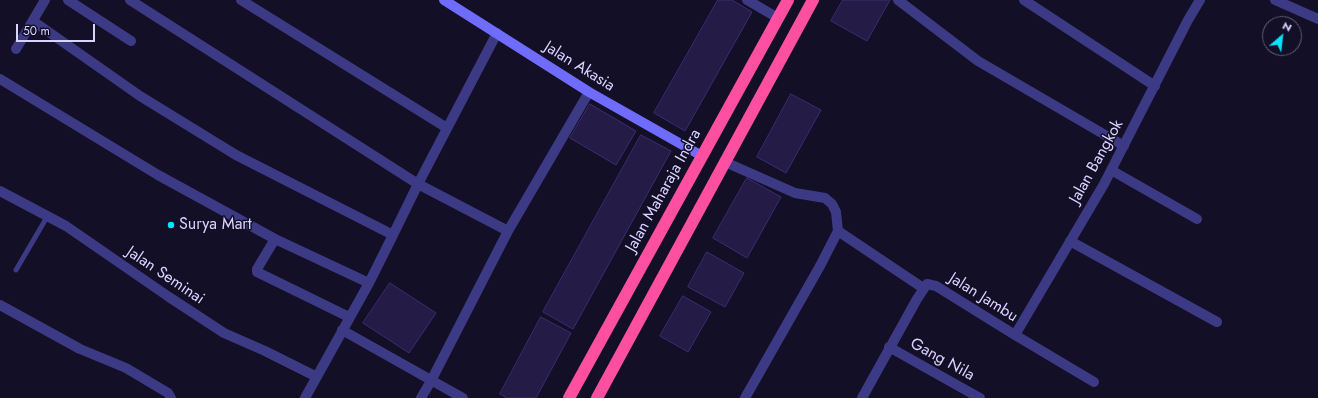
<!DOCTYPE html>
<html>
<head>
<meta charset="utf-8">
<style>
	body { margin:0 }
	#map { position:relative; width:1318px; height:398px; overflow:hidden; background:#130f26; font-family:Jost,sans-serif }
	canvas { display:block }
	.north { position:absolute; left:1262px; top:16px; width:40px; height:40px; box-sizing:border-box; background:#130f26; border:1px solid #625e7d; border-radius:50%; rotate:28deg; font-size:11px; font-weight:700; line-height:16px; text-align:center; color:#d9d4ff }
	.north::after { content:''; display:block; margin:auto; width:14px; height:18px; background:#00e5ff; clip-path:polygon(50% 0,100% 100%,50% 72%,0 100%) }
	.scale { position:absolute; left:16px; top:24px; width:79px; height:18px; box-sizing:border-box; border:2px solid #d9d4ff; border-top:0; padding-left:5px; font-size:12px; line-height:14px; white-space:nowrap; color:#d9d4ff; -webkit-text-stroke:3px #130f26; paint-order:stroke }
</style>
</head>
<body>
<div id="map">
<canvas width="1318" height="398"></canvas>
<div class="north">N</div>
<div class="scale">50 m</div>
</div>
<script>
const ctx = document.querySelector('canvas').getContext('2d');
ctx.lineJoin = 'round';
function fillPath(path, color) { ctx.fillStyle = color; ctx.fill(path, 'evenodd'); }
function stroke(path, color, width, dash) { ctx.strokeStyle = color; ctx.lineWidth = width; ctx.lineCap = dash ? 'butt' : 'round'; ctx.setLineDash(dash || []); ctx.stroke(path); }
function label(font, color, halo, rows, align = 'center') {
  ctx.font = font + ' Jost,sans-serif'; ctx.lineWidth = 3; ctx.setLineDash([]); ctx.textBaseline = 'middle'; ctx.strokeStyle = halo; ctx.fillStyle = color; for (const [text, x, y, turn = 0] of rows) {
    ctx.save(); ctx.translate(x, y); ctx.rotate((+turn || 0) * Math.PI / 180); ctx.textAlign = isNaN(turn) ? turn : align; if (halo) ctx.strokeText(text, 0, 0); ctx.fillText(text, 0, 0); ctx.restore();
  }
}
const building = new Path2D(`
	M718 0H732L752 12 685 131 654 113Z
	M843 0H890L867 41 831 21Z
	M791 94 821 110 786 173 757 157Z
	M590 104 636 131 616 165 570 138Z
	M641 135 671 151 573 329 543 312Z
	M747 178 781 197 747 258 713 238Z
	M707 252 744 273 725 307 688 287Z
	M390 283 436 313 409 353 363 323Z
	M683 296 711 312 688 352 660 336Z
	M541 317 571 333 536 398H507L500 394Z`);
fillPath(building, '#241b47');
stroke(building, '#3b2d73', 1);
stroke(new Path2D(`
	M16 270 47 217`), '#3d3a85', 5);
stroke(new Path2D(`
	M68 0 131 41
	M130 0 418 184 508 231
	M241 0 447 128
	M747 0 778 18
	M898 0 978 61 1124 146
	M1024 0 1155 86
	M1275 0 1318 19
	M33 21 140 96 236 155 393 235
	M16 49 45 0
	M0 79 158 175 275 239 369 283
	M725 162 795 193 825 198 832 204 836 212 838 231 820 266 745 398
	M1111 170 1197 219
	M0 191 66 226 169 297 224 333 265 351 317 377
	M838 231 923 288
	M275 239 257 269V272L349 317
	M1070 241 1217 322
	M0 305 80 349 126 368 168 393 171 398
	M342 330 463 398
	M1015 335 1104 184 1188 20 1200 0
	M889 347 980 398
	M305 398 369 283 393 235 418 184 497 33
	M421 398 431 381 508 231 589 92
	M862 398 917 299 927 284 936 286 1015 335 1094 382`), '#3d3a85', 10);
stroke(new Path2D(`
	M444 0 589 92 702 156`), '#6f6bff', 10);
stroke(new Path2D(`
	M569 398 788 0
	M597 398 813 0`), '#ff4fa3', 12);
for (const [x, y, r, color] of [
	[171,225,4,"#00e5ff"]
]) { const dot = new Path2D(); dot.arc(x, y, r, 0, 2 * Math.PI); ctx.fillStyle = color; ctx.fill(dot); stroke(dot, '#130f26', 1.5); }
label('16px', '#d9d4ff', '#130f26', [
	["Jalan Akasia",579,67,32],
	["Jalan Bangkok",1097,162,-61],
	["Jalan Maharaja Indra",664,191,-61],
	["Jalan Seminai",165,276,34],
	["Jalan Jambu",983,298,32],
	["Gang Nila",942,360,29]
]);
label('16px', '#d9d4ff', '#130f26', [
	["Surya Mart",179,225]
], 'left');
</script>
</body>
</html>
